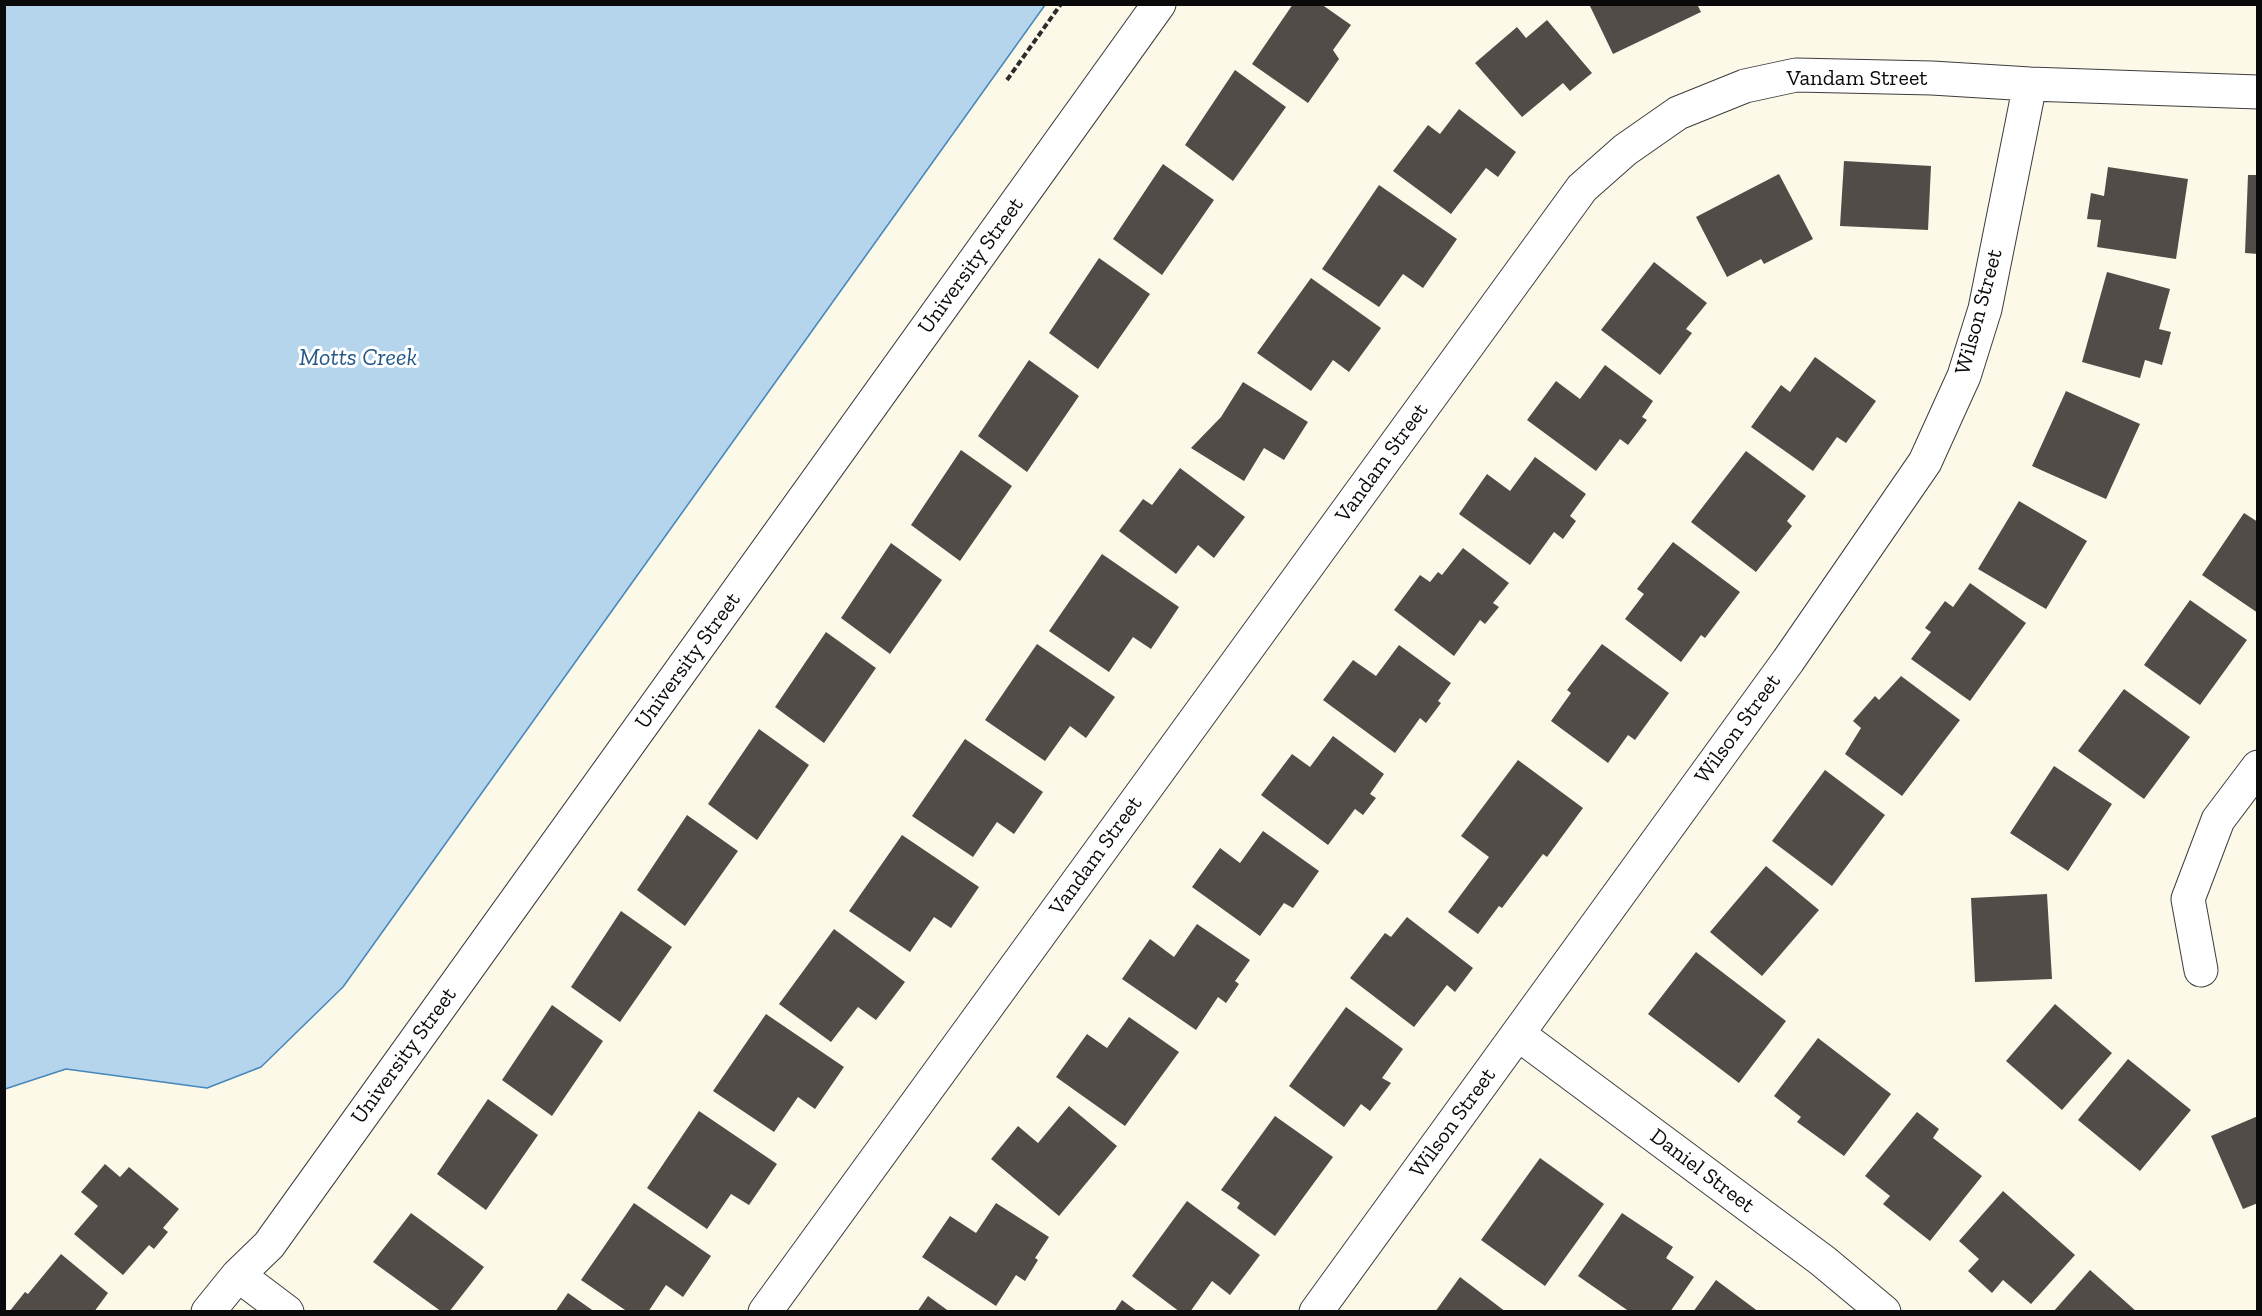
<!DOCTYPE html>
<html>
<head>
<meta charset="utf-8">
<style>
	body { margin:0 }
	#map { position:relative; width:2262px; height:1316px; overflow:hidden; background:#fcf9e9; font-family:"Zilla Slab",serif }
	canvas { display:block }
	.frame { position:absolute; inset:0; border:6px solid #0a0a0a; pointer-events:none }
</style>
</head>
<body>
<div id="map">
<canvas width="2262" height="1316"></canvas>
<div class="frame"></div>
</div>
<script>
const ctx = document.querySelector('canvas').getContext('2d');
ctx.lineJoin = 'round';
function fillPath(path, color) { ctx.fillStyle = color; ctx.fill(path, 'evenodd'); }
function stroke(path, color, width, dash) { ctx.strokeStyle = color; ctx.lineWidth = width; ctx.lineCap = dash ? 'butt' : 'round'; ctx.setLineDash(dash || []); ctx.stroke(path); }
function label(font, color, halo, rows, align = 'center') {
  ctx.font = font + ' "Zilla Slab",serif'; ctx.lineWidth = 6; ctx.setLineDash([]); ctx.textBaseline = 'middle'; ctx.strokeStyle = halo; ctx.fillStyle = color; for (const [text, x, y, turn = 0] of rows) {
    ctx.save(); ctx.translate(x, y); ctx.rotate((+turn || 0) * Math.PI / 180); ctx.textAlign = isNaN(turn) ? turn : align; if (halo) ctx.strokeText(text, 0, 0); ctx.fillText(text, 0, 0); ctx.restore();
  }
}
const water = new Path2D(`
	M4 5H1045L343 987 261 1067 207 1088 66 1069 5 1089Z`);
fillPath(water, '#b5d5ed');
stroke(water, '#4687ba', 1.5);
fillPath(new Path2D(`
	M1293 4H1321L1351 25 1333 50 1339 59 1308 103 1252 64Z
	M1589 4H1697L1701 12 1613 54Z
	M1547 20 1592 73 1570 91 1563 83 1522 117 1475 63 1517 27 1526 38Z
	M1235 70 1286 107 1233 181 1185 145Z
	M1459 109 1516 152 1498 177 1486 168 1451 214 1393 171 1428 125 1440 134Z
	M1844 161 1931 166 1928 230 1840 226Z
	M1163 164 1214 200 1162 275 1113 239Z
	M2108 167 2188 179 2176 259 2097 247 2101 220 2087 219 2091 193 2104 196Z
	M1779 174 1813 239 1764 264 1761 259 1727 277 1696 217Z
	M2248 175H2258V254L2245 253Z
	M1379 185 1457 239 1423 288 1403 274 1379 307 1322 269Z
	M1099 258 1150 294 1098 369 1049 333Z
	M1654 262 1707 303 1686 329 1692 333 1660 375 1601 330Z
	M2107 272 2170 289 2159 329 2171 332 2162 365 2145 360 2140 378 2082 362Z
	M1311 278 1381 328 1349 372 1333 360 1311 391 1257 353Z
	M1815 357 1876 401 1846 443 1837 437 1813 471 1751 427 1781 385 1790 392Z
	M1029 360 1079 396 1027 472 978 436Z
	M1605 365 1653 401 1642 417 1647 420 1628 445 1620 439 1596 471 1527 420 1556 381 1580 399Z
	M1243 382 1308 422 1284 460 1264 448 1244 481 1191 448 1221 417Z
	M2066 391 2140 424 2106 499 2032 466Z
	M961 450 1012 486 960 561 911 525Z
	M1746 451 1806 496 1787 521 1792 526 1756 572 1691 522Z
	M1535 457 1586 494 1570 516 1576 521 1563 539 1554 532 1530 565 1459 514 1487 474 1510 491Z
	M1180 468 1245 517 1214 558 1198 545 1176 574 1119 531 1143 499 1152 505Z
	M2019 501 2087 541 2046 609 1978 569Z
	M2244 513 2258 522V613L2202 575Z
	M1673 542 1740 592 1705 638 1701 635 1681 662 1625 619 1644 594 1637 589Z
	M891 543 942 580 890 654 841 618Z
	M1463 548 1509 583 1493 603 1499 607 1485 624 1480 620 1454 656 1394 610 1420 575 1430 582 1438 572 1442 575Z
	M1102 554 1179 607 1151 649 1133 637 1109 672 1049 631Z
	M1970 583 2026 623 1970 701 1911 659 1931 632 1925 628 1945 601 1953 607Z
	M2190 600 2247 640 2200 705 2144 665Z
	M826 632 876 668 824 743 775 707Z
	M1037 644 1115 697 1086 738 1070 726 1045 761 985 720Z
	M1602 644 1669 693 1635 740 1628 735 1608 763 1551 721 1571 693 1567 690Z
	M1399 645 1451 683 1438 701 1441 703 1426 723 1420 718 1395 753 1323 700 1353 660 1376 676Z
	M1901 676 1960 720 1902 796 1845 754 1861 728 1853 721 1875 696 1879 700Z
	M2124 689 2190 737 2144 799 2078 751Z
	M759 729 809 765 757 840 708 804Z
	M1333 736 1384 774 1370 794 1376 798 1363 815 1355 809 1328 845 1261 795 1292 754 1310 767Z
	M965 739 1043 792 1014 834 997 822 973 857 912 816Z
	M1518 760 1583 808 1547 857 1543 854 1502 908 1499 906 1478 934 1448 912 1489 857 1461 836Z
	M2054 766 2112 804 2068 871 2010 833Z
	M1825 770 1885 815 1832 886 1772 841Z
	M687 815 738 851 685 926 637 890Z
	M1263 831 1319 871 1293 908 1284 903 1260 936 1192 887 1220 848 1240 863Z
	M902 835 979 887 951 928 934 917 910 952 849 911Z
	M1766 866 1819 910 1762 976 1710 932Z
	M2047 894 2052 979 1975 982 1971 898Z
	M621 911 672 947 620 1022 571 987Z
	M1407 917 1473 968 1455 992 1447 985 1414 1027 1350 978 1385 933 1391 937Z
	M1197 924 1250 960 1235 981 1239 984 1226 1003 1218 997 1196 1030 1122 979 1150 939 1174 957Z
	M834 929 905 982 876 1020 858 1007 831 1042 779 1004Z
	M1696 952 1786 1021 1739 1083 1648 1014Z
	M2055 1004 2112 1053 2062 1110 2006 1061Z
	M552 1005 603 1041 552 1116 502 1080Z
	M1346 1007 1403 1049 1382 1078 1391 1083 1370 1111 1361 1104 1344 1127 1289 1086Z
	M766 1014 844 1067 815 1109 798 1097 774 1132 713 1091Z
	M1129 1017 1179 1052 1125 1126 1056 1077 1087 1034 1107 1048Z
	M1818 1038 1891 1094 1844 1156 1797 1122 1801 1117 1774 1096Z
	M2128 1059 2191 1110 2140 1171 2078 1120Z
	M488 1099 538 1135 486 1210 437 1174Z
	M1069 1106 1117 1146 1059 1216 991 1159 1018 1126 1038 1143Z
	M699 1111 777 1164 749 1205 731 1194 707 1229 647 1188Z
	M1917 1112 1939 1129 1933 1138 1982 1176 1930 1241 1883 1204 1890 1196 1865 1176Z
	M1275 1116 1333 1157 1275 1236 1237 1208 1240 1203 1221 1190Z
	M2258 1116V1203L2243 1209 2211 1136Z
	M1540 1158 1604 1204 1545 1286 1481 1240Z
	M105 1164 120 1177 129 1167 179 1209 163 1228 168 1232 154 1249 149 1245 123 1275 74 1234 98 1206 81 1192Z
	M2003 1191 2075 1255 2031 1304 2003 1280 1992 1293 1968 1271 1979 1259 1959 1241Z
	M1187 1201 1260 1255 1230 1295 1212 1281 1190 1312H1180L1132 1276Z
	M634 1203 711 1256 683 1297 666 1285 648 1312H628L581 1280Z
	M996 1203 1049 1237 1035 1258 1038 1260 1025 1281 1016 1275 996 1306 922 1257 950 1216 976 1233Z
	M411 1213 484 1267 449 1312H442L373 1262Z
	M1622 1213 1673 1247 1666 1258 1694 1277 1670 1312H1630L1578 1276Z
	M61 1254 108 1293 94 1312H9L25 1292 28 1294Z
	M2090 1270 2137 1312H2053Z
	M1460 1277 1506 1312H1435Z
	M1716 1280 1759 1312H1693Z
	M568 1293 595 1312H555Z
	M928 1296 950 1312H917Z
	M1122 1300 1138 1312H1114Z`), '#514c48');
const minor = new Path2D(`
	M2201 970 2188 899 2218 820 2258 767
	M1518 1034 1823 1261 1884 1312
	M238 1275 287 1312
	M208 1312 238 1275 269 1245 1159 4
	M765 1312 1582 188 1625 150 1678 113 1745 86 1796 75 1932 78 2030 84 2258 92
	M1316 1312 1788 661 1925 462 1964 376 1985 309 2030 84`);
stroke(minor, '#3d3d3d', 35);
stroke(new Path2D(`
	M1007 80 1061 4`), '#2c2c2c', 4, [6, 3]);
stroke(minor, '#fff', 33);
label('22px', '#0a0a0a', '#fff', [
	["Vandam Street",1857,79],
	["University Street",971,266,-54],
	["Wilson Street",1979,312,-75],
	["Vandam Street",1382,463,-54],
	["University Street",688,661,-54],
	["Wilson Street",1738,729,-54],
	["Vandam Street",1096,856,-54],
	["University Street",404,1056,-54],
	["Wilson Street",1453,1123,-54],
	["Daniel Street",1702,1171,37]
]);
label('italic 24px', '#255989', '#fff', [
	["Motts Creek",358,358]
]);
</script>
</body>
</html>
